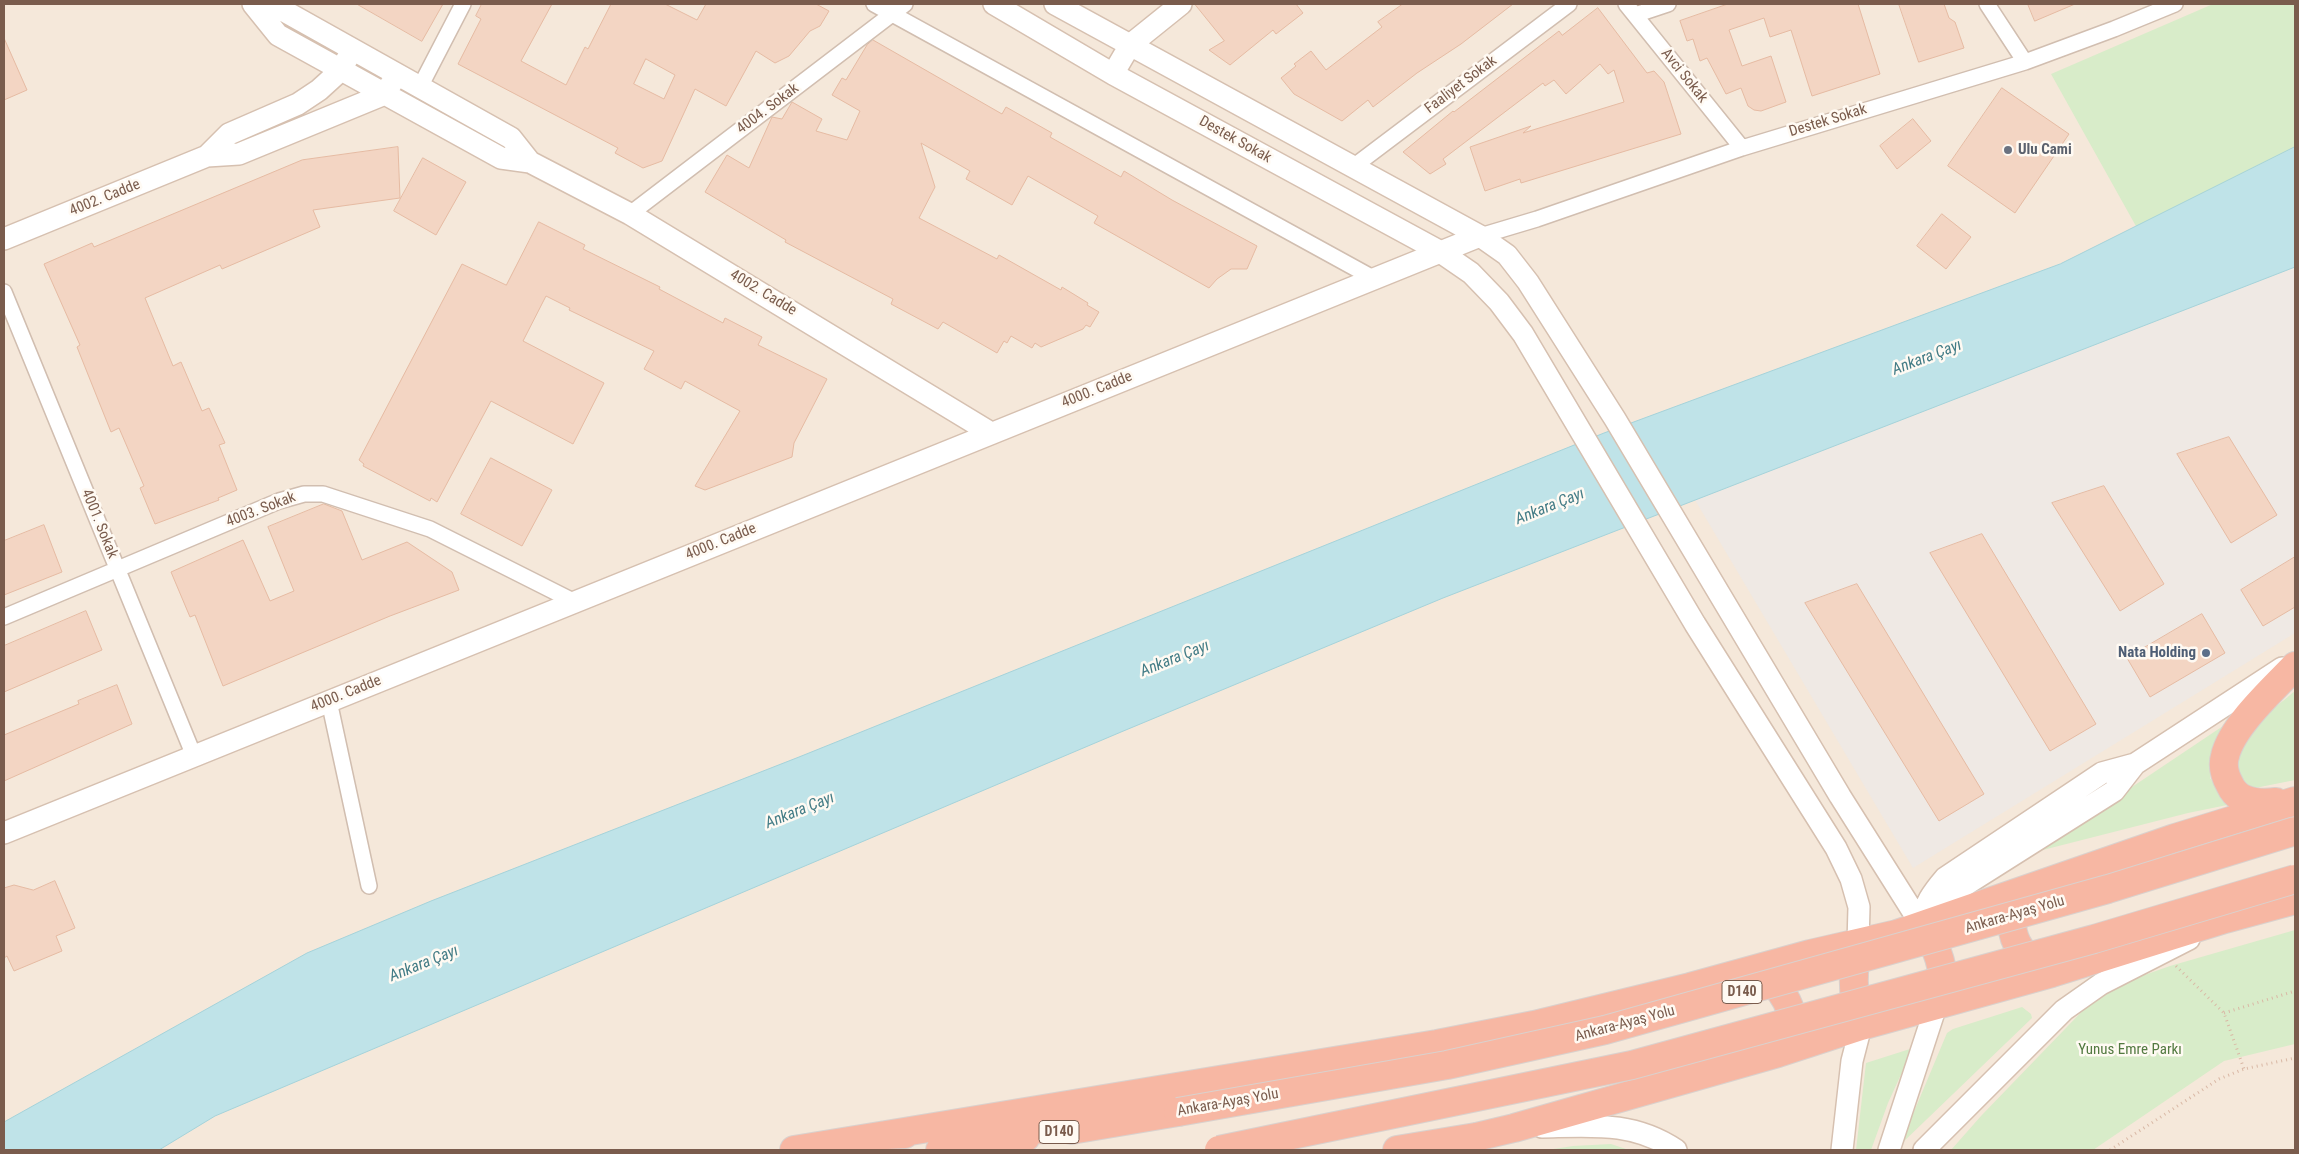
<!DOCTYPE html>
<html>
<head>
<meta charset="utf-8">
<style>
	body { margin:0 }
	#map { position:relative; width:2299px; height:1154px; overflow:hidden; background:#fdf6ec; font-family:"Roboto Condensed",sans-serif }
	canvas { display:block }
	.frame { position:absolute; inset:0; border:5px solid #7a5c4d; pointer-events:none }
</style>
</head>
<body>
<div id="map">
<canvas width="2299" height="1154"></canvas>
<div class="frame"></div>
</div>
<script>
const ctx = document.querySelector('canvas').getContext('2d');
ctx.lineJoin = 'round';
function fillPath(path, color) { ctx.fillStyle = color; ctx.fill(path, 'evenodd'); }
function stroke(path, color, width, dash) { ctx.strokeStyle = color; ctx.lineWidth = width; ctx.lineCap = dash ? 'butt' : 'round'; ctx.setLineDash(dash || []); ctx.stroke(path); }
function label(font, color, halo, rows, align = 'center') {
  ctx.font = font + ' "Roboto Condensed",sans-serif'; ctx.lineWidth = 5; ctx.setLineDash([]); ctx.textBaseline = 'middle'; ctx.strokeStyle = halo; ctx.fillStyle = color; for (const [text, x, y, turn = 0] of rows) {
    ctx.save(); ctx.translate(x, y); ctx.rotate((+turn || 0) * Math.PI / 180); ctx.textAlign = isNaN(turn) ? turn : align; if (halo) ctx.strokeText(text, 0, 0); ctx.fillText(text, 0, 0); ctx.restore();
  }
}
fillPath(new Path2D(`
	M4 4H2295V1150H4Z`), '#f5e8da');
fillPath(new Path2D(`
	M2295 267V633L1913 868 1695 500Z`), '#efe9e4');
fillPath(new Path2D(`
	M2213 4H2295V147L2137 228 2051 74Z
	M2295 691V780L2255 788 2240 784C2238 776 2233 764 2235 757 2241 732 2276 707 2295 691Z
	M2226 724 2212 758 2210 778 2223 796 2232 804 2188 813 2035 852Z
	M2295 930V1044L2224 1061 2093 1150H1951L1981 1116 2093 1000 2133 979 2170 966Z
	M2022 1007 2031 1014 2032 1018 1900 1145 1947 1033 1953 1029Z
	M1913 1048 1888 1103 1871 1150H1856L1866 1063Z
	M1611 1144 1629 1150H1547L1573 1146Z`), '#d8ecc9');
const water = new Path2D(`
	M2295 147V267L1443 598 1121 732 215 1116 159 1150H4V1122L307 953 431 901 799 757 1604 433 2060 264Z`);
fillPath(water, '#bfe3e8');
stroke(water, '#a5d3da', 1);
const building = new Path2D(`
	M357 4H443L422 41Z
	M482 4H552L521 61 566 85 585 47 588 49 611 4H665L697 20 706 4H816L829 11 820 26 810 31 789 56 775 63 756 51 726 106 695 89 662 161 643 168 615 153 618 148 458 64 481 19 476 16ZM646 59 675 75 664 99 634 84Z
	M1195 4H1296L1303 13 1276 34 1273 30 1230 65 1209 50 1224 41Z
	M1403 4H1513L1461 44 1417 73 1373 107 1368 100 1342 121 1294 94 1281 78 1296 66 1294 64 1311 51 1326 70 1382 27 1378 22Z
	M1728 4H1858L1880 74 1812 96 1791 30 1770 37 1764 18 1729 30 1742 66 1771 56 1786 102 1761 111 1754 110 1748 106 1741 88 1726 94 1707 58 1700 61 1693 39 1687 41 1680 21Z
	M1899 4H1944L1949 18 1955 22 1964 48 1919 62Z
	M2028 4H2075L2035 21Z
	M1598 8 1647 73 1654 71 1664 82 1681 134 1521 183 1520 179 1485 191 1470 147 1531 126 1523 133 1624 102 1614 70 1608 74 1600 64 1566 94 1554 80 1545 86 1543 83 1443 159 1446 164 1430 174 1403 152 1453 111 1454 112 1559 31 1562 35Z
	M4 38 27 90 4 100Z
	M873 40 1002 114 1006 107 1052 133 1050 137 1121 177 1124 171 1172 200 1257 246 1247 269H1231L1217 279 1209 288 1094 223 1098 216 1028 176 1012 205 966 179 970 171 921 143 935 187 919 218 997 259 999 255 1061 290 1062 287 1088 303 1087 305 1099 312 1090 327 1086 325 1083 329 1041 347 1035 343 1032 348 1011 336 1007 343 1004 341 997 353 943 322 938 329 891 304 893 299 785 242 786 240 705 192 727 155 749 168 772 117 782 119 792 102 822 119 816 131 847 140 860 111 832 95 842 78 846 80 867 45Z
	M2002 88 2069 134 2015 213 1948 166Z
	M1913 119 1931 141 1897 169 1880 146Z
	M398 147 400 198 313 210 320 227 222 269 220 265 145 298 173 366 181 362 202 411 209 408 225 443 219 445 237 490 218 498 219 500 155 524 140 488 144 486 119 428 111 432 77 347 80 345 44 264 92 243 94 247 302 160Z
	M423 158 466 182 436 235 394 211Z
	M1942 214 1971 237 1946 269 1917 246Z
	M539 222 585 245 583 249 660 287 659 289 723 323 725 318 762 337 758 345 827 379 794 443 792 457 705 490 695 486 740 411 685 381 681 389 644 369 654 351 569 310 570 308 546 296 523 341 604 383 573 444 491 401 437 502 431 498 430 501 363 466 364 464 359 460 462 264 506 285Z
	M2229 437 2277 515 2231 543 2177 454Z
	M491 458 552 490 522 546 461 514Z
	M2104 486 2164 584 2120 611 2052 503Z
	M324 504 342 511 362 560 407 542 452 572 459 590 390 616 223 686 195 615 190 617 171 572 243 540 270 601 294 591 268 527Z
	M44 525 62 572 4 595V541Z
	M1982 534 2096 724 2050 751 1930 553Z
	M2295 557V607L2263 626 2241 590Z
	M1857 584 1984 794 1939 821 1805 603Z
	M86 611 102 650 4 692V646Z
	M2202 614 2225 653 2150 697 2127 658Z
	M117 685 132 724 4 781V735L79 704 78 701Z
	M55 881 75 928 56 936 62 951 14 971 7 956 4 958V888L14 885 33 890Z`);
fillPath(building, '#f3d5c3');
stroke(building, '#e6bba3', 1);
const street = new Path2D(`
	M874 4 1373 278
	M1626 4 1742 148
	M1987 4 2025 62
	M1635 15 1668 4
	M420 87 463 4
	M1353 167 1569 4
	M630 214 905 4
	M1480 236 1537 219 1742 148 2025 62 2114 29 2175 4
	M4 292 194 756
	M4 617 279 501 304 494H323L430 529 575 602
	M329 701 369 886`);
const secondary = new Path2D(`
	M253 4 278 35 501 158 530 162 630 214 991 433
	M266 4 286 12 511 138 530 162
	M994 4 1113 74 1439 251 1471 273 1499 302 1523 334 1695 624 1836 848 1851 879 1859 907 1858 943
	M1055 4 1480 236 1507 255 1528 282 1615 419 1840 796 1922 926
	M1113 74 1130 45 1181 4
	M207 156 229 134 298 104 319 90 341 70 347 59
	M4 239 207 156 239 154 385 94 397 74
	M4 833 1480 236
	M1922 922C1924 904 1933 892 1945 878L2102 773 2135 764
	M1925 923 1959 889 2114 791 2135 764 2282 668
	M1542 1127C1591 1126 1633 1121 1676 1150
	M1842 1150 1852 1061 1861 1026
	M1889 1150 1936 1006
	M1924 1150 2064 1010 2101 984 2189 939`);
const highway = new Path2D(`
	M2276 802C2259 804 2238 803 2230 785 2225 776 2222 766 2225 756 2232 726 2274 688 2295 666
	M2025 897C1999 920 2016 961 2048 966
	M1922 926C1939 949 1949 976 1937 1003
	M1858 943C1852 971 1852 999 1861 1026
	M1754 973C1782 982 1803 1016 1785 1044
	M1071 1130 1178 1112
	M1005 1131 1088 1127
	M886 1135 1437 1044 1534 1025 1690 987 1810 954 1897 934 2175 838 2295 801
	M794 1150 886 1135 905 1134
	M940 1150 1026 1137
	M1397 1150 1476 1137 1514 1128 1778 1053 1861 1026 2052 973 2225 919 2295 900`);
stroke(street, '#d1beb0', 18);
stroke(secondary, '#d6c0b0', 24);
stroke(highway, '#dad1cd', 30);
stroke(new Path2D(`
	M2176 966 2224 1013 2244 1069
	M2224 1013 2295 991
	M2110 1150 2219 1079 2244 1069 2295 1058`), '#d9b8a5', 3, [1, 4]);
stroke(street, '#fff', 15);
stroke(secondary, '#fff', 21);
stroke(highway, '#f7b7a3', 28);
const highwayBridge = new Path2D(`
	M1178 1112 1447 1065 1605 1030 2108 889 2295 831
	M1219 1150 1632 1065 2094 939 2295 879`);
stroke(highwayBridge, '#dad1cd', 30, []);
stroke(highwayBridge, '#f7b7a3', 28);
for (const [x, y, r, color] of [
	[2008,150,5,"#6b7280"],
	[2206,653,5,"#5c6f8a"]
]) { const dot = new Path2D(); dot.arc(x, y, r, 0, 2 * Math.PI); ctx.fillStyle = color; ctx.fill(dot); stroke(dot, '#fffaf3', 2); }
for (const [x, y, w] of [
	[1742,992,40],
	[1059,1132,40]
]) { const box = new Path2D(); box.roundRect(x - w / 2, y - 11.5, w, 23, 4); ctx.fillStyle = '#fffaf3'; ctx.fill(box); stroke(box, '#7a5c4d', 1); }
label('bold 14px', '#7a5c4d', null, [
	["D140",1742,992],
	["D140",1059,1132]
]);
label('15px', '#7a5c4d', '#fffaf3', [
	["Avci Sokak",1684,76,51],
	["Faaliyet Sokak",1461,85,-37],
	["4004. Sokak",768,109,-37],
	["Destek Sokak",1828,121,-17],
	["Destek Sokak",1235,140,29],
	["4002. Cadde",105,198,-22],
	["4002. Cadde",763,293,31],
	["4000. Cadde",1097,390,-22],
	["4003. Sokak",261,510,-21],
	["4001. Sokak",99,524,68],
	["4000. Cadde",721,542,-22],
	["4000. Cadde",346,694,-22],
	["Ankara-Ayaş Yolu",2015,915,-16],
	["Ankara-Ayaş Yolu",1625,1024,-15],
	["Ankara-Ayaş Yolu",1228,1103,-10]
]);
label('bold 15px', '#5b616d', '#fffaf3', [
	["Ulu Cami",2018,150]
], 'left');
label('bold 15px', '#4e5e75', '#fffaf3', [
	["Nata Holding",2196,653]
], 'right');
label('15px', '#537a41', '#fffaf3', [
	["Yunus Emre Parkı",2130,1050]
]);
label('italic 16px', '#437c86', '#fffaf3', [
	["Ankara Çayı",1927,358,-21],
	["Ankara Çayı",1550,507,-22],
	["Ankara Çayı",1175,659,-22],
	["Ankara Çayı",800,811,-22],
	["Ankara Çayı",424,964,-22]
]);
</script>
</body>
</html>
